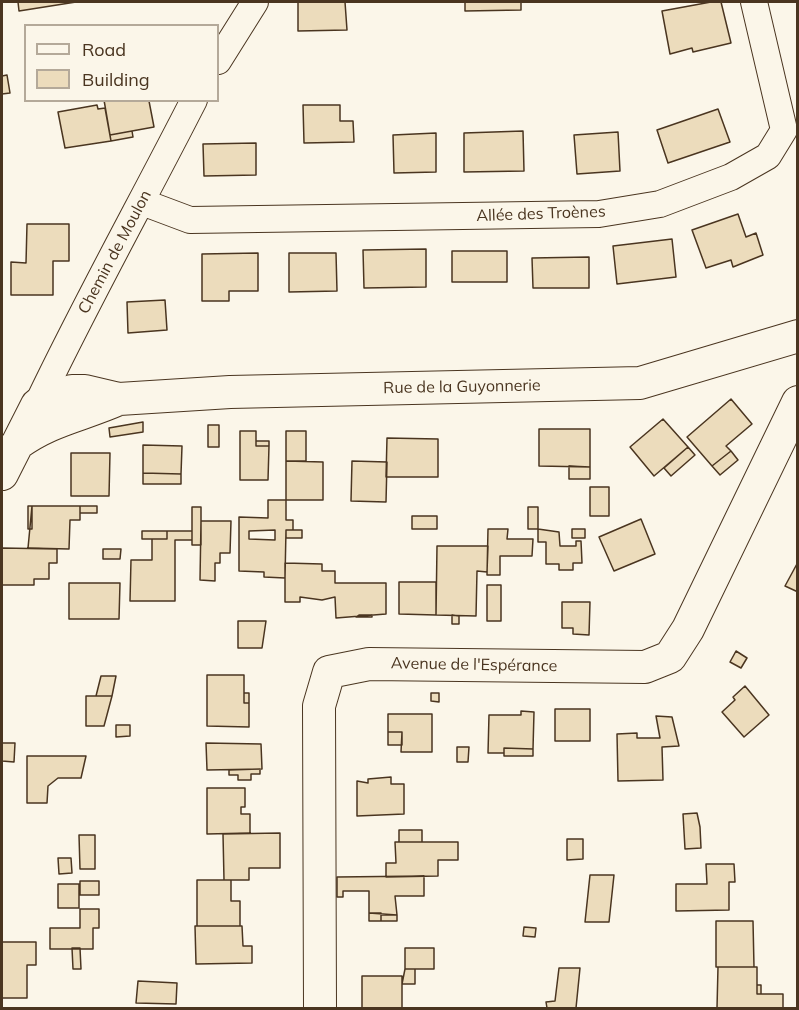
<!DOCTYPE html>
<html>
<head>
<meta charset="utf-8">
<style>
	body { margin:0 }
	#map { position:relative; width:799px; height:1010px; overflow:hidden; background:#fbf6e9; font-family:Mulish,sans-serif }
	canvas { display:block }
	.frame { position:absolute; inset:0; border:3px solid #4a3520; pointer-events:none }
	.legend { position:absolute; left:24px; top:24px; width:195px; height:78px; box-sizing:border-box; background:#fbf6e9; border:2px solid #b4a999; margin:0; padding:8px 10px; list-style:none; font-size:18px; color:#4a3520 }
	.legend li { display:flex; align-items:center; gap:12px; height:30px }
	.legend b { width:30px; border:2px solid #b4a999 }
</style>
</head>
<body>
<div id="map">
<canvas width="799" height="1010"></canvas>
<div class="frame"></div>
<ul class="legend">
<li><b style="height:8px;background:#fbf6e9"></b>Road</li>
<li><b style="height:16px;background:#ecdcbc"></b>Building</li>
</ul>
</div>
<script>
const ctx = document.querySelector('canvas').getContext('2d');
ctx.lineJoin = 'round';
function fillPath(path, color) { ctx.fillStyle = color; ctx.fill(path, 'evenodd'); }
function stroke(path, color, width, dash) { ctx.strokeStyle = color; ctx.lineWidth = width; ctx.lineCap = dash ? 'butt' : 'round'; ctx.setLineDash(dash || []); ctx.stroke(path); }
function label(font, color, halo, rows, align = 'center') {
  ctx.font = font + ' Mulish,sans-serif'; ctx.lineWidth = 4.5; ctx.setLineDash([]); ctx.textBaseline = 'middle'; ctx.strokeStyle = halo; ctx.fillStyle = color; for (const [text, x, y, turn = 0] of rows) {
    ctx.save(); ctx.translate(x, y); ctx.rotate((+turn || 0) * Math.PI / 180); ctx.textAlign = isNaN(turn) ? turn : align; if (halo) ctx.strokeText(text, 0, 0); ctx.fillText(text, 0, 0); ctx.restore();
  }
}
const building = new Path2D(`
	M18 2H76L19 11Z
	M298 2H345L347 30 298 31Z
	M465 2H521V10L465 11Z
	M711 2H721L731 43 693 52 692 48 670 54 662 11Z
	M7 75 10 93 2 94V76Z
	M104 100 149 101 154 127 110 135Z
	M97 105 98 109 105 108 111 141 65 148 58 112Z
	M303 105H340V121H353L354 142 304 143Z
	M718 109 730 142 668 163 657 130Z
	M132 131 133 137 111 141 110 135Z
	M523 131 524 171 464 172V133Z
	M618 132 620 171 577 174 574 135Z
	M436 133V172L394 173 393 135Z
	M256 143V175L204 176 203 144Z
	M738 214 746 237 756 233 763 255 733 267 731 260 706 268 692 230Z
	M27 224H69V261H53V295H11V262L26 263Z
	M672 239 676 277 617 284 613 246Z
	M426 249V287L364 288 363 250Z
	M452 251H507V282H452Z
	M258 253V291H229V301H202V254Z
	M289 253H336L337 291 289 292Z
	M589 257V288H533L532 258Z
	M165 300 167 330 128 333 127 302Z
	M731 399 752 424 726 446 731 451 712 466 687 437Z
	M663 419 688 447 654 476 630 447Z
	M143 422V432L110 437 109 428Z
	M208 425H219V447H208Z
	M539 429H590V467L539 466Z
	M240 431H256V446H269L268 480H240Z
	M286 431H306V461H286Z
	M387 438 438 439V477H386Z
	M256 441H269V446H256Z
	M143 445 182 446 181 474 143 473Z
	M688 447 695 455 671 476 664 468Z
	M731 451 738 460 720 475 712 466Z
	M71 453H110L109 496H71Z
	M286 461 323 462V500H286Z
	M352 461 387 462 386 502 351 501Z
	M569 466 590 467V479H569Z
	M143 473 181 474V484H143Z
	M590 487H609V516H590Z
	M268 500H286V520H293V530H286L285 578 264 577V572L239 571V517L268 518ZM275 530V540L249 539V531Z
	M28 506H32V529H28Z
	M32 506H80V520H70L69 549 28 548Z
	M80 506H97V513H80Z
	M192 507H201V545H192Z
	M528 507H538V529H528Z
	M412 516H437V529H412Z
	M641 519 655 554 614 571 599 537Z
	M201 521H231L230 553H220V563H215V581L200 580Z
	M488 529H508L507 539H533L532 556H500V575H487Z
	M538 529 559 532 560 546H576V541H581L582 563H573V570H559V564H546V542H538Z
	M572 529H585V538H572Z
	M286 530H302V538H286Z
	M142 531H167V539H142Z
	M167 531H192V540H175V601H130L131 560H152V539H167Z
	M437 546H488L487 572 477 571 476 616 436 615Z
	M2 548 57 549V563H49V579H34V585H2Z
	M103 549H121L120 559H103Z
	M798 562V592L785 586Z
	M285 563 322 564V571H335V583H386V614L336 618 335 597 322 600 300 597V602H285Z
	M399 582H436V615L399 614Z
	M69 583H120L119 619H69Z
	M487 585H501V621H487Z
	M562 602H590L589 635 573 634V628H562Z
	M359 615H372V617H356Z
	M452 615 459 616V624H452Z
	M238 621H266L262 648H238Z
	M736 651 747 658 741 668 730 662Z
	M207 675H244V703H249V727L207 726Z
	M101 676H116L112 696H96Z
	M745 686 769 715 744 737 722 712 735 700 733 697Z
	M244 693H249V703H244Z
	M431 693H439V702L431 701Z
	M86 696H112L104 726H86Z
	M555 709H590V741H555Z
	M521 711 534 712 533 749 504 748V753H488L489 715H521Z
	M388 714H432V752H401L402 732H388Z
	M656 716 672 717 679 746 662 747 663 780 618 781 617 734 637 733V738H660Z
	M116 725H130V736L116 737Z
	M388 732H402V745H388Z
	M2 743H15L14 762 2 761Z
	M206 743 261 744 262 769 207 770Z
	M457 747H469L468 762H457Z
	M504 748 533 749V756H504Z
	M27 756H86L81 778H58L48 786 47 803H27Z
	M260 769V774H251V780H238V775H229V770Z
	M391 777V784H404V814L357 816V781L368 783V779Z
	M207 788H245V807H241V814H250V833L207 834Z
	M697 813 700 827 701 848 685 849 683 814Z
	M399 830H422V842H399Z
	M280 833V868H249V880H224L223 834Z
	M79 835H95V869H80Z
	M567 839H583V859L567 860Z
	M395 842H458V860H438V876L386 877V863H396Z
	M58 858H71L72 873 59 874Z
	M706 864H734L735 882H729V910L676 911V884H707Z
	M590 875H614L609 922H585Z
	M424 876V896H395L397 915 369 913V891H343V897H337V877Z
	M197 880H231V901H240V926H197Z
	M80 881H99V895H80Z
	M58 884H79V908H58Z
	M80 909H99V928H93V949H50V928H80Z
	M369 913H381V921H369Z
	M381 915H397V921H381Z
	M716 921H753L754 967H716Z
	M195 926H242L243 946H252V963L196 964Z
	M524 927 536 928 535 937 523 936Z
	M2 942H36V965H27V998H2Z
	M72 948H80L81 969H73Z
	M405 948H434V969H405Z
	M718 967H757V994H783V1008H717Z
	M559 968H580L576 1008H547L546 1002 555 1001Z
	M405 969H415V984H402Z
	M362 976H402V1008H362Z
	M138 981 177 983 176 1004 136 1003Z
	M757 985H761V994H757Z`);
fillPath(building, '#ecdcbc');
stroke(building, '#4a3520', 1.5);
const minor = new Path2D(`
	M218 61 255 2
	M142 202 190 220 599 214 660 204 731 177 768 156 784 130 754 2
	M37 405C86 302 142 202 194 100`);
const tertiary = new Path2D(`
	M17 444C52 419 81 416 119 399
	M2 474 37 405 49 397 72 391H85L119 399 230 392 640 383 798 336
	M320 1008 319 706 329 672 369 664 645 667 670 657 688 629 798 402`);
stroke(minor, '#4a3520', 28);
stroke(tertiary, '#4a3520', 34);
stroke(minor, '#fbf6e9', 26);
stroke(tertiary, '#fbf6e9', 32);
label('16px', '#4a3520', '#fbf6e9', [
	["Allée des Troènes",541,214,-2],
	["Chemin de Moulon",115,252,-62],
	["Rue de la Guyonnerie",462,387,-1],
	["Avenue de l'Espérance",474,665,1]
]);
</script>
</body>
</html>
